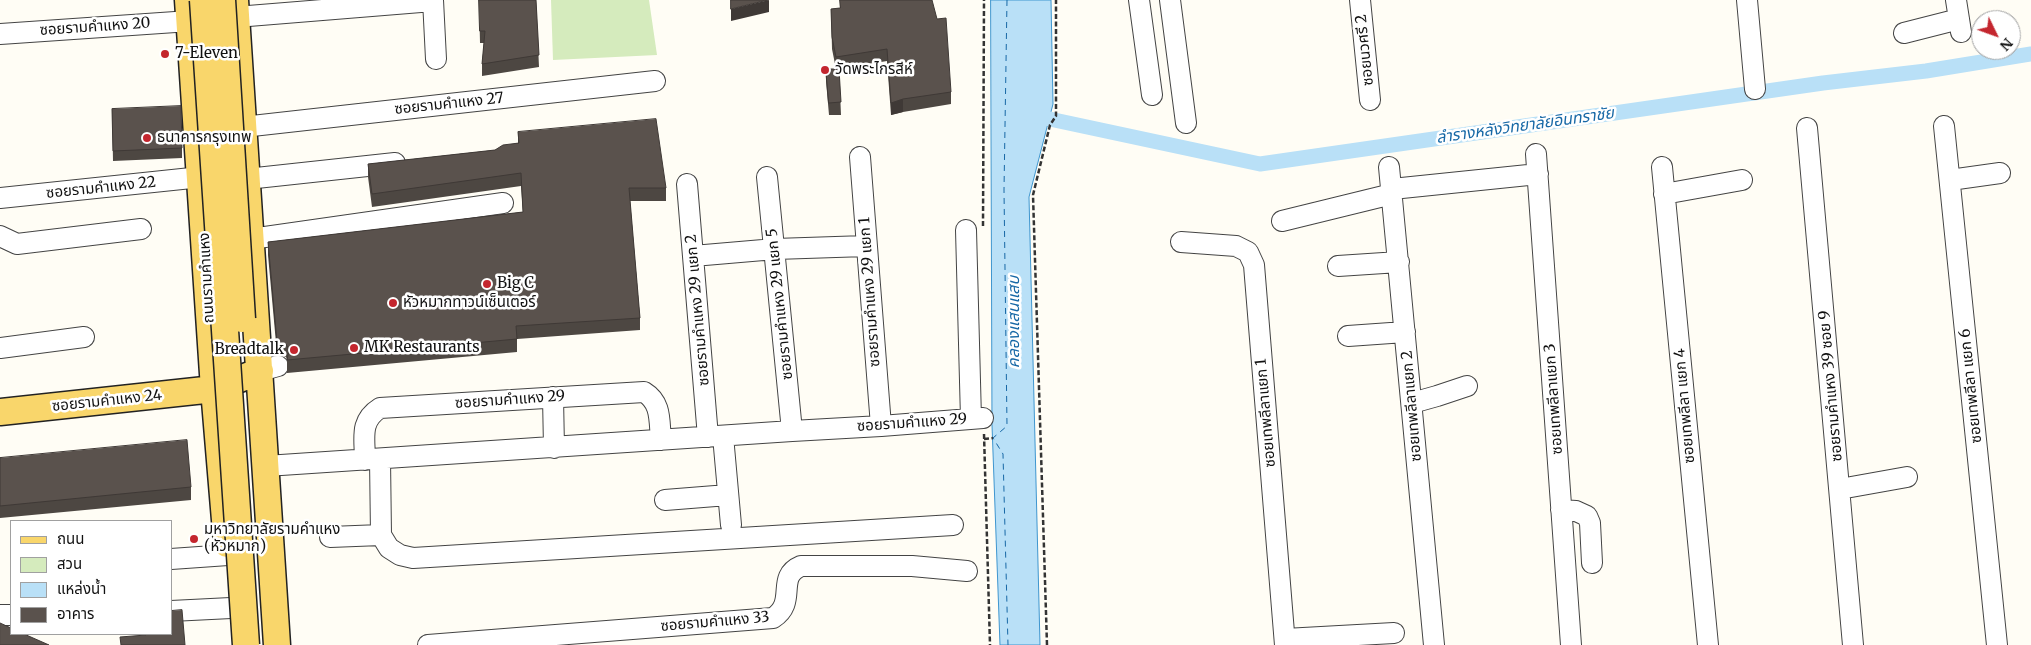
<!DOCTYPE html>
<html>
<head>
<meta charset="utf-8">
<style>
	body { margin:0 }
	#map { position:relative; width:2031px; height:645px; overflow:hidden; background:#fffdf5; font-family:Merriweather,"Noto Sans Thai",serif }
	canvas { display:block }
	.legend { position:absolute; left:10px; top:520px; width:162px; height:115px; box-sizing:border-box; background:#fff; border:1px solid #a0a0a0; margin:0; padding:6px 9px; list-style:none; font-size:15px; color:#111 }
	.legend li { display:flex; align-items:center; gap:10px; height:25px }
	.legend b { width:25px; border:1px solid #a0a0a0 }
	.north { position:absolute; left:1971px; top:10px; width:50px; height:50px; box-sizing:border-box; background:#fff; border:1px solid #a0a0a0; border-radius:50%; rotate:132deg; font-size:14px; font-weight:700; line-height:20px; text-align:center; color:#111 }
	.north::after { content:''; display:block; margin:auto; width:18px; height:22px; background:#c4262e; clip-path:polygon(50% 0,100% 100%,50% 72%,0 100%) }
</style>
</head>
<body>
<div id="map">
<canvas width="2031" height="645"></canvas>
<ul class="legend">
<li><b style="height:6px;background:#f9d66b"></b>ถนน</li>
<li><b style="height:14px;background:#d5ebbd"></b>สวน</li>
<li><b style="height:14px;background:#b9e0f7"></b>แหล่งน้ำ</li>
<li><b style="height:14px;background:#5a524d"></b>อาคาร</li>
</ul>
<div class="north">N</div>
</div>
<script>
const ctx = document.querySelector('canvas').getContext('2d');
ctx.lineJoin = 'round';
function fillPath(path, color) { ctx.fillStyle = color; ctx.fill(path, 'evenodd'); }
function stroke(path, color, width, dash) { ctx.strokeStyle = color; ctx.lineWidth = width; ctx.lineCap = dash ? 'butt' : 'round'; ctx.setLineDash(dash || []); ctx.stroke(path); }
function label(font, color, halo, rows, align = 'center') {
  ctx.font = font + ' Merriweather,"Noto Sans Thai",serif'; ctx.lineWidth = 5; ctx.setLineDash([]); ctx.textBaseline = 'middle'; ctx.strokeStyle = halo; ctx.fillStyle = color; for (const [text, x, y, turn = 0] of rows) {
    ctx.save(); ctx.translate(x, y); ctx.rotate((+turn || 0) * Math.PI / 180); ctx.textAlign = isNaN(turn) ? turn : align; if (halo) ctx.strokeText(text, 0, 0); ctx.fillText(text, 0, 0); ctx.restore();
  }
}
fillPath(new Path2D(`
	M551 0H649L657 55 553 60Z`), '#d5ebbd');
const water = new Path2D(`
	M991 0H1051L1053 104 1029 197 1040 645H1000L992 425Z`);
fillPath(water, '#b9e0f7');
stroke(water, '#3f96cf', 1);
stroke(new Path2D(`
	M1031 115 1260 164 1823 83 1926 71 2031 54`), '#b9e0f7', 15);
stroke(new Path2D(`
	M1007 0 1004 190 1007 426 993 438 1003 454 1008 645`), '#1768a6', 1, [6, 5]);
const minor = new Path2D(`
	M433 0 436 59
	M1139 0 1152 95
	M1170 0 1186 123
	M1360 0 1370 100
	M1747 0 1755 89
	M1956 0 1961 32
	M236 17 433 1
	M1904 33 1959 19
	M0 34 190 21
	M1944 126 1997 645
	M243 127 655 81
	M1807 128 1853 645
	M1536 154 1571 645
	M860 157 881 426
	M1389 167 1434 645
	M1662 167 1708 645
	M767 177 792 431
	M247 179 395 163
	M1950 180 2000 173
	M687 184 708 437
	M1392 189 1538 174
	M1664 194 1742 180
	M0 198 201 177
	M1282 221 1392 194
	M966 230 971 419
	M0 236 17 244 141 229
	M251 239 503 203
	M1181 242 1236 246 1248 252 1254 265 1285 645
	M693 256 775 249 866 246
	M1338 266 1399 262
	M1348 336 1405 332
	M0 348 84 337
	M260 371 278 366
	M553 397 554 448
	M1412 403 1437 396 1467 386
	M723 436 731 525
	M380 459 381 535 389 548 400 555 413 558 953 525
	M365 460C365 439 359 421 380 408L644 392C662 403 659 421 661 440
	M266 466 792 431 881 426 983 418
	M1840 489 1907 477
	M665 500 728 495
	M1561 510 1576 511 1587 516 1590 523 1592 563
	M330 537 381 535
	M171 559 228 555
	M171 611 231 608
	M0 615H11
	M1285 639 1394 633
	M428 645 773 618C798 602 775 577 801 566H912L967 571`);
const major = new Path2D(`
	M188 0 214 389 227 544
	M235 0 277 645
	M0 412 214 389 260 371`);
stroke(minor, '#444', 22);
stroke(major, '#222', 29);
stroke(new Path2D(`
	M983 226 984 0
	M984 434 990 645
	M984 439 993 438
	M1047 645 1033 195 1050 125 1056 116V0`), '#333', 2.5, [5, 2.5]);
stroke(minor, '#fff', 20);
stroke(major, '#f9d66b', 26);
const majorBridge = new Path2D(`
	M203 0 246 645
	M222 0 242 319`);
stroke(majorBridge, '#222', 29, []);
stroke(majorBridge, '#f9d66b', 26);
fillPath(new Path2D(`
	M479 0H536L539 67 482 76V64L484 43H480Z
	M840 8 951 92V104L903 112 891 115 887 61 839 69 841 115H829L826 81V69H836L832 49 831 9Z
	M112 109 182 148V158L113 161Z
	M518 132 666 188V201H630L640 318V330L517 339V352L287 373V360L286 357 277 354 268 255V242L523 212 521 186 372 207 368 177V164L495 150 518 143Z
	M0 458 191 487V500L0 518Z`), '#4d4742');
fillPath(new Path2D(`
	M769 0V12L731 21V9Z
	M903 99V112L891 115V103Z`), '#3f3936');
const building = new Path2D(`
	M479 0H536L539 55 482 64 485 31H480Z
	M731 0H768L731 9Z
	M840 0H932L937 19 946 18 951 92 903 99 891 103 887 49 836 57 832 37 831 9 840 8Z
	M826 69H839L841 102 829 103Z
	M181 106 182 148 113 151 112 109Z
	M656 119 666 188H629L640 318 516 326 517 339 287 360 289 350 286 344 277 342 268 242 523 212 521 173 372 194 368 164 495 150 503 145 519 143 518 132Z
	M187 440 191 487 0 506V458Z
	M182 610 185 645H121L120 637 146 635 145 634H171V611Z
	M0 623 11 628V634H24L49 645H0Z`);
fillPath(building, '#5a524d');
stroke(building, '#3f3936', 1);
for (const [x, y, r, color] of [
	[165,54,5,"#c4262e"],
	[825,70,5,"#c4262e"],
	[147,138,5,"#c4262e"],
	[487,284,5,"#c4262e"],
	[393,303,5,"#c4262e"],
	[354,348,5,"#c4262e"],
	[294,350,5,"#c4262e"],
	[194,539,5,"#c4262e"]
]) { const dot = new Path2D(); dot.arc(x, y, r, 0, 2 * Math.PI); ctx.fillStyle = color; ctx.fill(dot); stroke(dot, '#fff', 2); }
label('15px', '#111', '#fff', [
	["ซอยรามคำแหง 20",95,27,-4],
	["ซอยนวศรี 2",1365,50,-96],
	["ซอยรามคำแหง 27",449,104,-6],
	["ซอยรามคำแหง 22",101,188,-6],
	["ถนนรามคำแหง",207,278,-93],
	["ซอยรามคำแหง 29 แยก 1",870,292,-94],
	["ซอยรามคำแหง 29 แยก 5",780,304,-96],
	["ซอยรามคำแหง 29 แยก 2",698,310,-95],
	["ซอยรามคำแหง 39 ซอย 9",1831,386,-95],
	["ซอยเทพลีลา แยก 6",1971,386,-96],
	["ซอยเทพลีลาแยก 3",1554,399,-94],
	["ซอยรามคำแหง 29",510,400,-4],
	["ซอยรามคำแหง 24",107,401,-6],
	["ซอยเทพลีลาแยก 2",1412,406,-95],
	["ซอยเทพลีลา แยก 4",1685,406,-95],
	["ซอยเทพลีลาแยก 1",1266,413,-95],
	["ซอยรามคำแหง 29",912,423,-4],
	["ซอยรามคำแหง 33",715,622,-5]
]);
label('15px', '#111', '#fff', [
	["7-Eleven",175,54],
	["วัดพระไกรสีห์",835,70],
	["ธนาคารกรุงเทพ",157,138],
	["Big C",497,284],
	["หัวหมากทาวน์เซ็นเตอร์",403,303],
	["MK Restaurants",364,348],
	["Breadtalk",284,350,"right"],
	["มหาวิทยาลัยรามคำแหง",204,530],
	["(หัวหมาก)",204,547]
], 'left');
label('italic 16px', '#1768a6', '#fff', [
	["ลำรางหลังวิทยาลัยอินทราชัย",1525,126,-8],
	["คลองแสนแสบ",1014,322,-90]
]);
</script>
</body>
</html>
